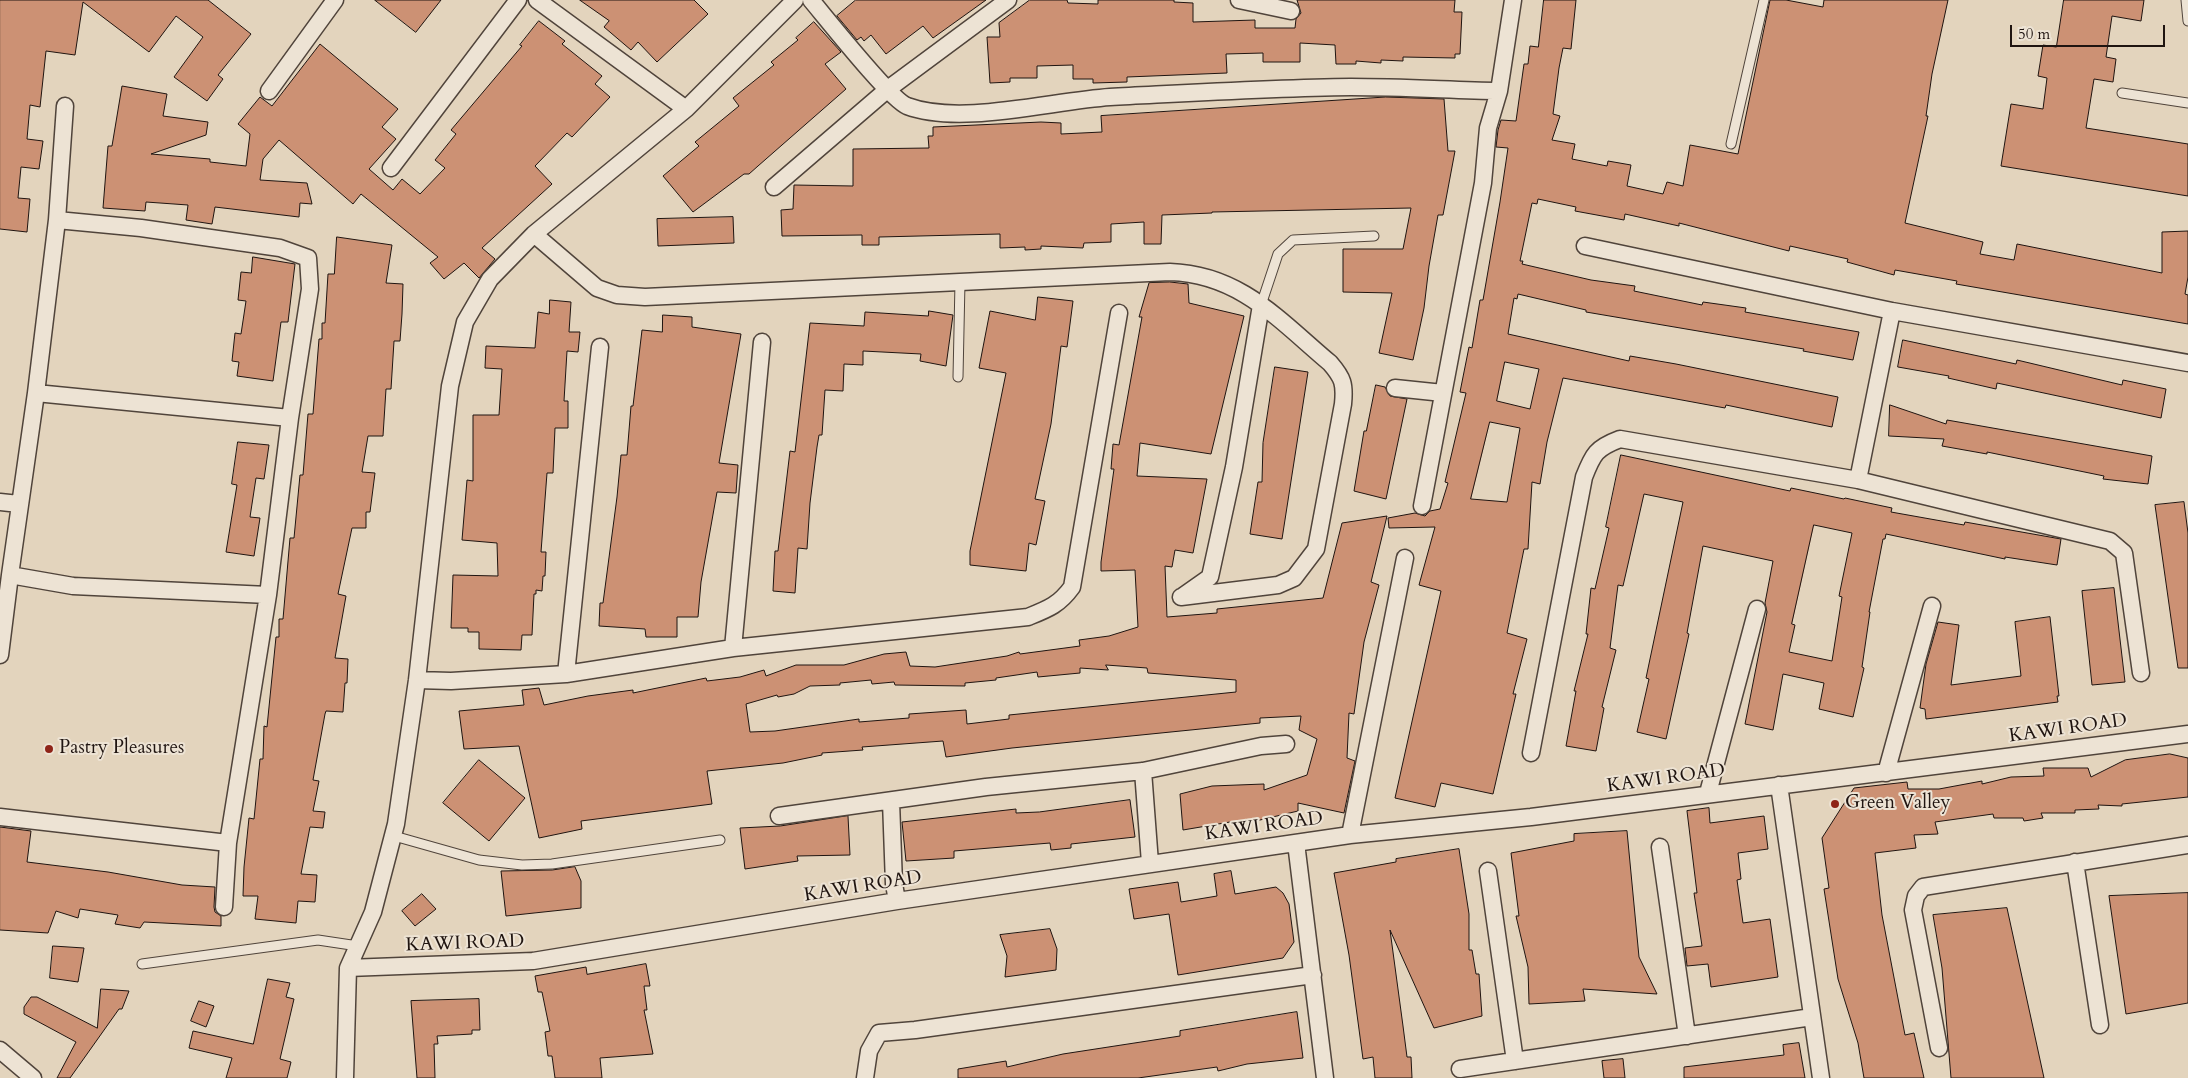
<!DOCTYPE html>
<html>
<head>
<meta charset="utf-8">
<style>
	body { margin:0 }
	#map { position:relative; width:2188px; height:1078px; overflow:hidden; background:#e3d4bd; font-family:Cardo,serif }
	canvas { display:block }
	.scale { position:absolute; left:2010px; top:25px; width:155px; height:22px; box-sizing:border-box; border:2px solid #1f1410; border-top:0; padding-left:6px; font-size:15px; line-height:18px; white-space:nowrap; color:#1f1410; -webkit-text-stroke:4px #ede3d4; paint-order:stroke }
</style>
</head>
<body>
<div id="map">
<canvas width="2188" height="1078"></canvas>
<div class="scale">50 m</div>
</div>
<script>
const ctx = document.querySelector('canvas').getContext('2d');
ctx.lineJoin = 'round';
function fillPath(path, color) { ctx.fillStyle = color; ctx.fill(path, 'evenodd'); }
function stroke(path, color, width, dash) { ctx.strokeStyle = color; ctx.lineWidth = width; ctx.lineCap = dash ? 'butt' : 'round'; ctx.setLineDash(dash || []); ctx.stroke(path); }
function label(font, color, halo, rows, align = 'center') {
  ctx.font = font + ' Cardo,serif'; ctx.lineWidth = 4; ctx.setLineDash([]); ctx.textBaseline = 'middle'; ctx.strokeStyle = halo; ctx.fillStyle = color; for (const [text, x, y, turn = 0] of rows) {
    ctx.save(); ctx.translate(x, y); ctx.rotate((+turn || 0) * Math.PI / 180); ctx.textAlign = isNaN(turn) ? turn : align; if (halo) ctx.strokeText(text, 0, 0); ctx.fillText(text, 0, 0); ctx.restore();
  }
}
const building = new Path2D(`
	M0 0H208L251 34 218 75 223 79 207 101 174 77 203 37 176 16 149 52 83 2 75 55 46 51 40 107 30 105 27 139 43 141 39 169 21 167 18 198 30 199 27 232 0 229Z
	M375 0H441L416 32Z
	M580 0H694L708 14 657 62 638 42 631 50 604 27 609 21Z
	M856 0H986L933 38 923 26 886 54 871 35 864 41 861 37 857 40 837 16Z
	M1030 0H1067L1068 3 1098 4V0H1174V2L1193 3V22L1255 20V28H1295L1296 19 1301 13 1297 0H1455L1454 12H1462L1460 54H1455V58L1403 57V61L1381 60V63L1356 61V64H1336L1335 45 1300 43V62H1263V53L1226 54 1227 73 1127 77V82L1093 83V79H1073V65L1037 66V78H1010V82L990 83 987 37H1000L999 23Z
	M1544 0H1576L1571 49 1563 48 1559 68 1553 114 1560 116 1552 140 1575 144 1572 159 1607 166 1608 161 1631 165 1627 186 1663 194 1667 182 1683 186 1690 145 1738 154 1770 0H1786L1823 7 1824 0H1948L1932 74 1926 116H1928L1905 223 1983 242 1980 254 2014 260 2017 244 2162 273V232L2188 231V277L2185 294 2188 295V324L1956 284 1957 281 1895 270 1894 275 1847 262 1848 259 1790 246 1789 251 1679 223V226L1625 214 1624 220 1575 211 1576 207 1538 199 1537 204 1532 203 1520 261H1523L1522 264 1591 280 1635 286 1634 291 1702 305 1703 302 1746 308 1745 312 1859 332 1853 360 1803 351 1804 349 1586 312V310L1518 294 1517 299 1514 298 1508 334 1629 361 1630 356 1676 364 1838 397 1832 427 1726 405 1725 408 1563 378 1547 442 1540 484 1532 482 1528 549H1524L1507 633 1527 639 1513 694H1516L1493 794 1441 783 1435 807 1395 798 1441 591 1419 585 1435 527 1389 528 1388 518 1415 513 1425 516 1430 511 1440 509 1448 483 1445 482 1466 393 1460 392 1469 347 1472 348 1480 300H1483L1500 202 1508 148 1496 147 1498 130 1501 120 1516 121 1524 64H1528L1530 46 1538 47ZM1505 362 1539 369 1530 409 1497 401ZM1490 422 1520 428 1507 502 1471 499Z
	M2064 0H2144L2141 21 2112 16 2106 57 2116 59 2113 82 2094 79 2086 128 2188 144V196L2001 166 2011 104 2043 109 2047 78 2038 76 2043 45 2056 47Z
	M539 21 565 41 562 44 602 76 595 84 610 97 572 137 567 133 535 166 552 184 482 248 495 259 479 278 464 263 444 279 430 263 438 257 361 194 353 204 279 140 263 159 260 180 307 183 312 204 300 203 299 217 215 207 212 224 186 220 188 205 146 202 145 211 103 208 108 146H112L122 86 167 94 163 116 208 122 206 135 151 154 210 159V162L246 166 250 134 238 124 260 97 272 106 320 44 398 109 382 127 396 139 369 169 393 190 402 179 420 194 445 168 435 160 456 134 451 130 522 46 520 45Z
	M814 22 841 52 825 64 846 89 758 166 749 174H744L693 212 663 176 699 146 695 142 739 106 733 98 774 65 771 62 798 40 796 38Z
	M1386 97 1444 99 1448 151H1455L1443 215H1438L1429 266 1424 308 1413 360 1379 353 1392 293 1343 292V249H1403L1411 208 1212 212V213L1162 215 1161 244H1144V222L1111 224V242L1084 243 1083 248 1041 246V249L1025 250V247L1000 248V234L879 237V245H862V235L782 236 781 210 793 209 794 185 853 186V149L929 148 928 136H933V127L1041 122 1061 123V134L1102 132 1101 116Z
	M733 217 734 243 658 246 657 219Z
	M337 237 392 245 386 283 403 284 402 314 400 341H394L391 389H386L383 436H368L362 472 375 473 370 512H366V528H352L338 594 346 596 335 658 348 659 347 683H345L343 712 326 711 325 714 313 780 319 781 313 811 325 812 323 828 310 827 301 874 317 875 315 902 298 901 296 923 255 919 258 896H243L244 867 249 818 254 819 260 759H263L264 726 267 727 276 637H279V619H283L290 538H294L300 475H303L308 414H313L319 339H322V323H325L328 274H334Z
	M253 257 295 264 288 322H281L273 381 237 376 239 362 232 361 235 333 241 334 246 301 238 300 241 272 251 273Z
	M1170 282 1188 284 1189 303 1244 316 1211 454 1140 443 1137 476 1207 479 1193 553 1175 550 1172 567 1165 566 1167 617 1217 613V609L1323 598 1342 523 1387 516 1371 582 1379 585 1364 642 1354 714 1349 713 1347 758 1355 761 1344 813 1298 803V811L1260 820 1230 822 1183 830 1180 794 1212 786 1264 784V790L1307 775 1317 739 1299 730 1301 716 1260 718V723L1012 748 946 757 943 741 862 747 863 750 822 753V755L783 763 707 771 712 804 581 821 582 829 539 838 519 746 464 749 459 711 524 705 522 690 539 688 544 705 588 696 633 690V693L706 678 707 681 740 677 764 670 766 676 796 665H844L884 654 906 652 910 666 935 667 1007 656 1019 652 1020 654 1080 646 1079 640 1109 636 1138 627 1135 570 1101 571V562L1114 469H1111L1113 444 1119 445 1142 317H1139L1149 283ZM1106 665 1147 668 1148 673 1236 680V692L1009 715V719L967 724 966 710 909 714V718L859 722V719L775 731 750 732 746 704 777 695 778 697 794 694 810 686 840 685V683L871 680 872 684 894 682 895 685 965 686V683L996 680V678L1037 672 1038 677 1080 673V668L1108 670Z
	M1038 297 1073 301 1067 347 1061 346 1051 424 1035 499 1045 501 1036 545 1029 543 1026 571 970 565V551L1006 373 979 368 990 311 1035 320Z
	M550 300 571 302 569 332H580L578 352 567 351 564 401H568V428H555L553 473H547L541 552H546L545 576H543L542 591 536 590V594H534L532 635H522L521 650 479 649V632H468V628H451L452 602 453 575 498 576 497 543 462 540 467 480 473 481V415H499L502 369 485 368 486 346 535 348 538 312 549 314Z
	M929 311 953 315 946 366 920 361 921 354 863 351V365L844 364 843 391 825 390 822 435H819L817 447 810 503 807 549 798 548 795 593 773 591 775 551H778L790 451 795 452 810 323 864 326 865 312 928 316Z
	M663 315 692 317V327L741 334 719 463 738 465 736 493 717 492 701 582 698 617H677V637H646L645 629 599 626 600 603H603L617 497 621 455H627L631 406H633L642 330 662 332Z
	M1903 340 2016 364 2017 360 2122 385 2123 380 2166 389 2161 418 1997 383 1996 389 1948 378 1949 376 1898 367Z
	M1275 367 1308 372 1282 539 1250 534 1258 482H1262L1263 443Z
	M1376 385 1385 387 1390 396 1407 399 1386 499 1354 491 1364 431H1366Z
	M1890 405 1946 424 1947 420 2152 456 2148 484 2103 479 2104 476 1987 452V454L1942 446 1944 439 1889 436Z
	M238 442 269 445 264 479 256 478 250 517 260 518 254 556 226 552 237 485 232 484Z
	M1621 455 1790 491 1791 488 1844 499 1845 498 1892 508 1891 512 1964 525 1965 522 2061 539 2057 565 2005 557V559L1886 534 1885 539H1883L1869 612H1870L1862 667 1864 668 1853 717 1819 709 1824 683 1783 674 1773 730 1745 724 1767 612 1765 603 1773 561 1703 546 1687 633 1689 634 1666 739 1637 732 1649 679 1646 678 1683 502 1644 494 1623 586 1618 585 1610 648 1616 650 1602 707 1604 708 1596 751 1566 746 1576 691H1574L1588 634H1586L1591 588 1595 589 1609 528 1606 527ZM1814 525 1852 533 1839 596 1842 597 1832 661 1789 652 1795 625 1792 624Z
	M2184 502 2188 533V668H2178L2155 505Z
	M2114 588 2125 682 2092 685 2082 591Z
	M2050 617 2059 696H2057L2058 702 1926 719 1925 709 1920 708 1926 664 1938 622 1959 625 1951 685 2021 676 2015 622Z
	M2170 754 2188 758V797L2122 804V806L2098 805 2099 809 2075 810V813H2041L2043 818 2024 821 2023 818H1994L1993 814 1935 822 1938 834 1914 835 1916 848 1875 853 1882 915 1905 1035 1914 1033 1924 1078H1864L1858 1043 1838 979 1824 889 1829 888 1822 838 1854 788 1907 782 1908 789H1939L1982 781V784L2011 777 2044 776 2043 768H2088L2091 777 2125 760Z
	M479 760 525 798 489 841 443 803Z
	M1130 800 1135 837 1071 844V848L1051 850 1050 843 954 851V858L906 861 902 822 1016 809V813L1039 812Z
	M1709 808 1710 823 1764 816 1768 849 1738 853 1741 879 1737 880 1743 923 1770 919 1778 977 1711 987 1708 964 1687 966 1685 948 1702 946 1694 893H1697L1687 811Z
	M848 816 850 855 797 856 798 861 745 869 740 828 780 826Z
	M0 827 31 831 27 862 108 872 182 885 215 887 214 907 215 912 221 916V926L144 922 140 928 115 924 118 915 80 909 78 918 56 911 48 933 0 930Z
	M1627 831 1639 957 1657 994 1583 989 1585 1001 1529 1004 1528 967 1516 916H1519L1511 853 1574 841V834Z
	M1459 849 1469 914V950H1472L1476 974H1479L1482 1016 1434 1028 1390 930 1403 1026 1407 1057H1411L1412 1078H1375L1373 1057 1363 1059 1349 955 1334 873 1396 862V859Z
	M575 867 581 881V908L506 916 501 871 552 870Z
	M1231 871 1235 894 1276 887 1283 893 1289 904 1294 942 1283 958 1178 975 1169 914 1134 919 1129 889 1178 882 1181 902 1217 896 1214 874Z
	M2188 893V1003L2126 1014 2109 896Z
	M422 894 436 909 415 926 402 911Z
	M2007 908 2044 1078H1951L1942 968 1933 915Z
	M1050 929 1057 949 1056 970 1005 977 1007 956 1000 935Z
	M53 946 84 948 78 982 50 978Z
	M646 964 650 986H644L647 1010H644L653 1054 600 1058 602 1078H555L552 1056H548L545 1032 550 1031 542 992H538L535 976 586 967 587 974Z
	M268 979 290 983 286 997 294 999 280 1059 291 1062 287 1078H226L232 1058 189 1048 193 1031 253 1044Z
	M101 989 129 991 122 1009H119L70 1078H57L76 1042 24 1014V1007L31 997H37L97 1028Z
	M479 999 480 1030H472V1034L437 1036 438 1044H434L435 1078H417L411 1001Z
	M199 1001 214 1006 206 1027 191 1021Z
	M1297 1012 1303 1058 1247 1064 1218 1071 1217 1067 1138 1078H958V1069L1006 1061 1007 1067 1063 1054 1180 1036V1031Z
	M1799 1043 1805 1078H1684V1067L1784 1055 1783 1045Z
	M1623 1059 1625 1078H1604L1602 1061Z`);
fillPath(building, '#cc9174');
stroke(building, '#1f1410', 1);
const service = new Path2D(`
	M2186 0 2188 21
	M2122 93 2188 103
	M1731 144 1764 0
	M1261 305 1278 254 1293 240 1374 236
	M958 377 960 282
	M394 836 479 860 522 865 552 864 720 840
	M142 964 318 940 358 946`);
const minor = new Path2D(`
	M537 0 686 109
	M811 0C827 19 890 99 907 106 960 126 1051 101 1110 97 1190 93 1271 88 1351 87 1401 87 1450 90 1499 91
	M1239 0 1291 11
	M269 91 335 0
	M65 106 57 220 36 393 10 575 73 586 268 595
	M391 168 518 0
	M774 187 888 89 1008 0
	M57 220 141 228 280 248 308 258 310 289 290 418 268 595 228 843 224 907
	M534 234 597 288 617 295 645 297 1170 272C1240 274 1280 321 1330 363 1343 378 1345 384 1343 404L1316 549 1294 578 1278 585 1181 597
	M1585 246 1892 311 2188 363
	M1395 388 1443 393
	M36 393 290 418
	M1858 480 1892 311
	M0 502 19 504
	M1422 506 1483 183 1488 128 1499 91 1513 0
	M1183 596 1210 577 1234 467 1261 305
	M733 648 762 342
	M0 655 10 575
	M566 674 600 347
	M417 680 451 681 566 674 733 648 1028 617C1048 609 1059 605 1072 587L1119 313
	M1531 753 1584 477C1593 454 1596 448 1620 439L1858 480 2110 541 2124 553 2141 673
	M1143 771 1150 863
	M1886 773 1932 606
	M1779 785 1821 1078
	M1708 793 1757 609
	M891 801 894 884 897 901
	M779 816 986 787 1143 771 1261 746 1286 744
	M0 817 228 843
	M1350 835 1405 558
	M1296 843 1325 1078
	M1660 847 1687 1036
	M2075 862 2100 1025
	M1488 871 1515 1061
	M348 968 533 961 897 901 1350 835 1531 817 2188 734
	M1939 1048 1913 910 1916 896 1923 887 2188 845
	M0 1050 33 1078
	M1460 1069 1812 1017
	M345 1078 348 968 373 912 396 824 417 680 450 386 465 322 490 279 534 234 686 109 795 0
	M865 1078 869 1051 879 1033 915 1030 1313 975`);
stroke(service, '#50443b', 11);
stroke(minor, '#50443b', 19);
stroke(service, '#ede3d4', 9);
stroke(minor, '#ede3d4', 16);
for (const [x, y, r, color] of [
	[49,749,5,"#8f2418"],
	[1835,804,5,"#8f2418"]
]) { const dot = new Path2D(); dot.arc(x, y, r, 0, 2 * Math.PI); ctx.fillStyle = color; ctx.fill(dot); stroke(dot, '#ede3d4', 2); }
label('19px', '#1f1410', '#ede3d4', [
	["KAWI ROAD",2068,729,-8],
	["KAWI ROAD",1666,779,-8],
	["KAWI ROAD",1264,827,-8],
	["KAWI ROAD",863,887,-9],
	["KAWI ROAD",465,944,-2]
]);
label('19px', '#1f1410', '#ede3d4', [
	["Pastry Pleasures",59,749],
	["Green Valley",1845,804]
], 'left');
</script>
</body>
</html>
